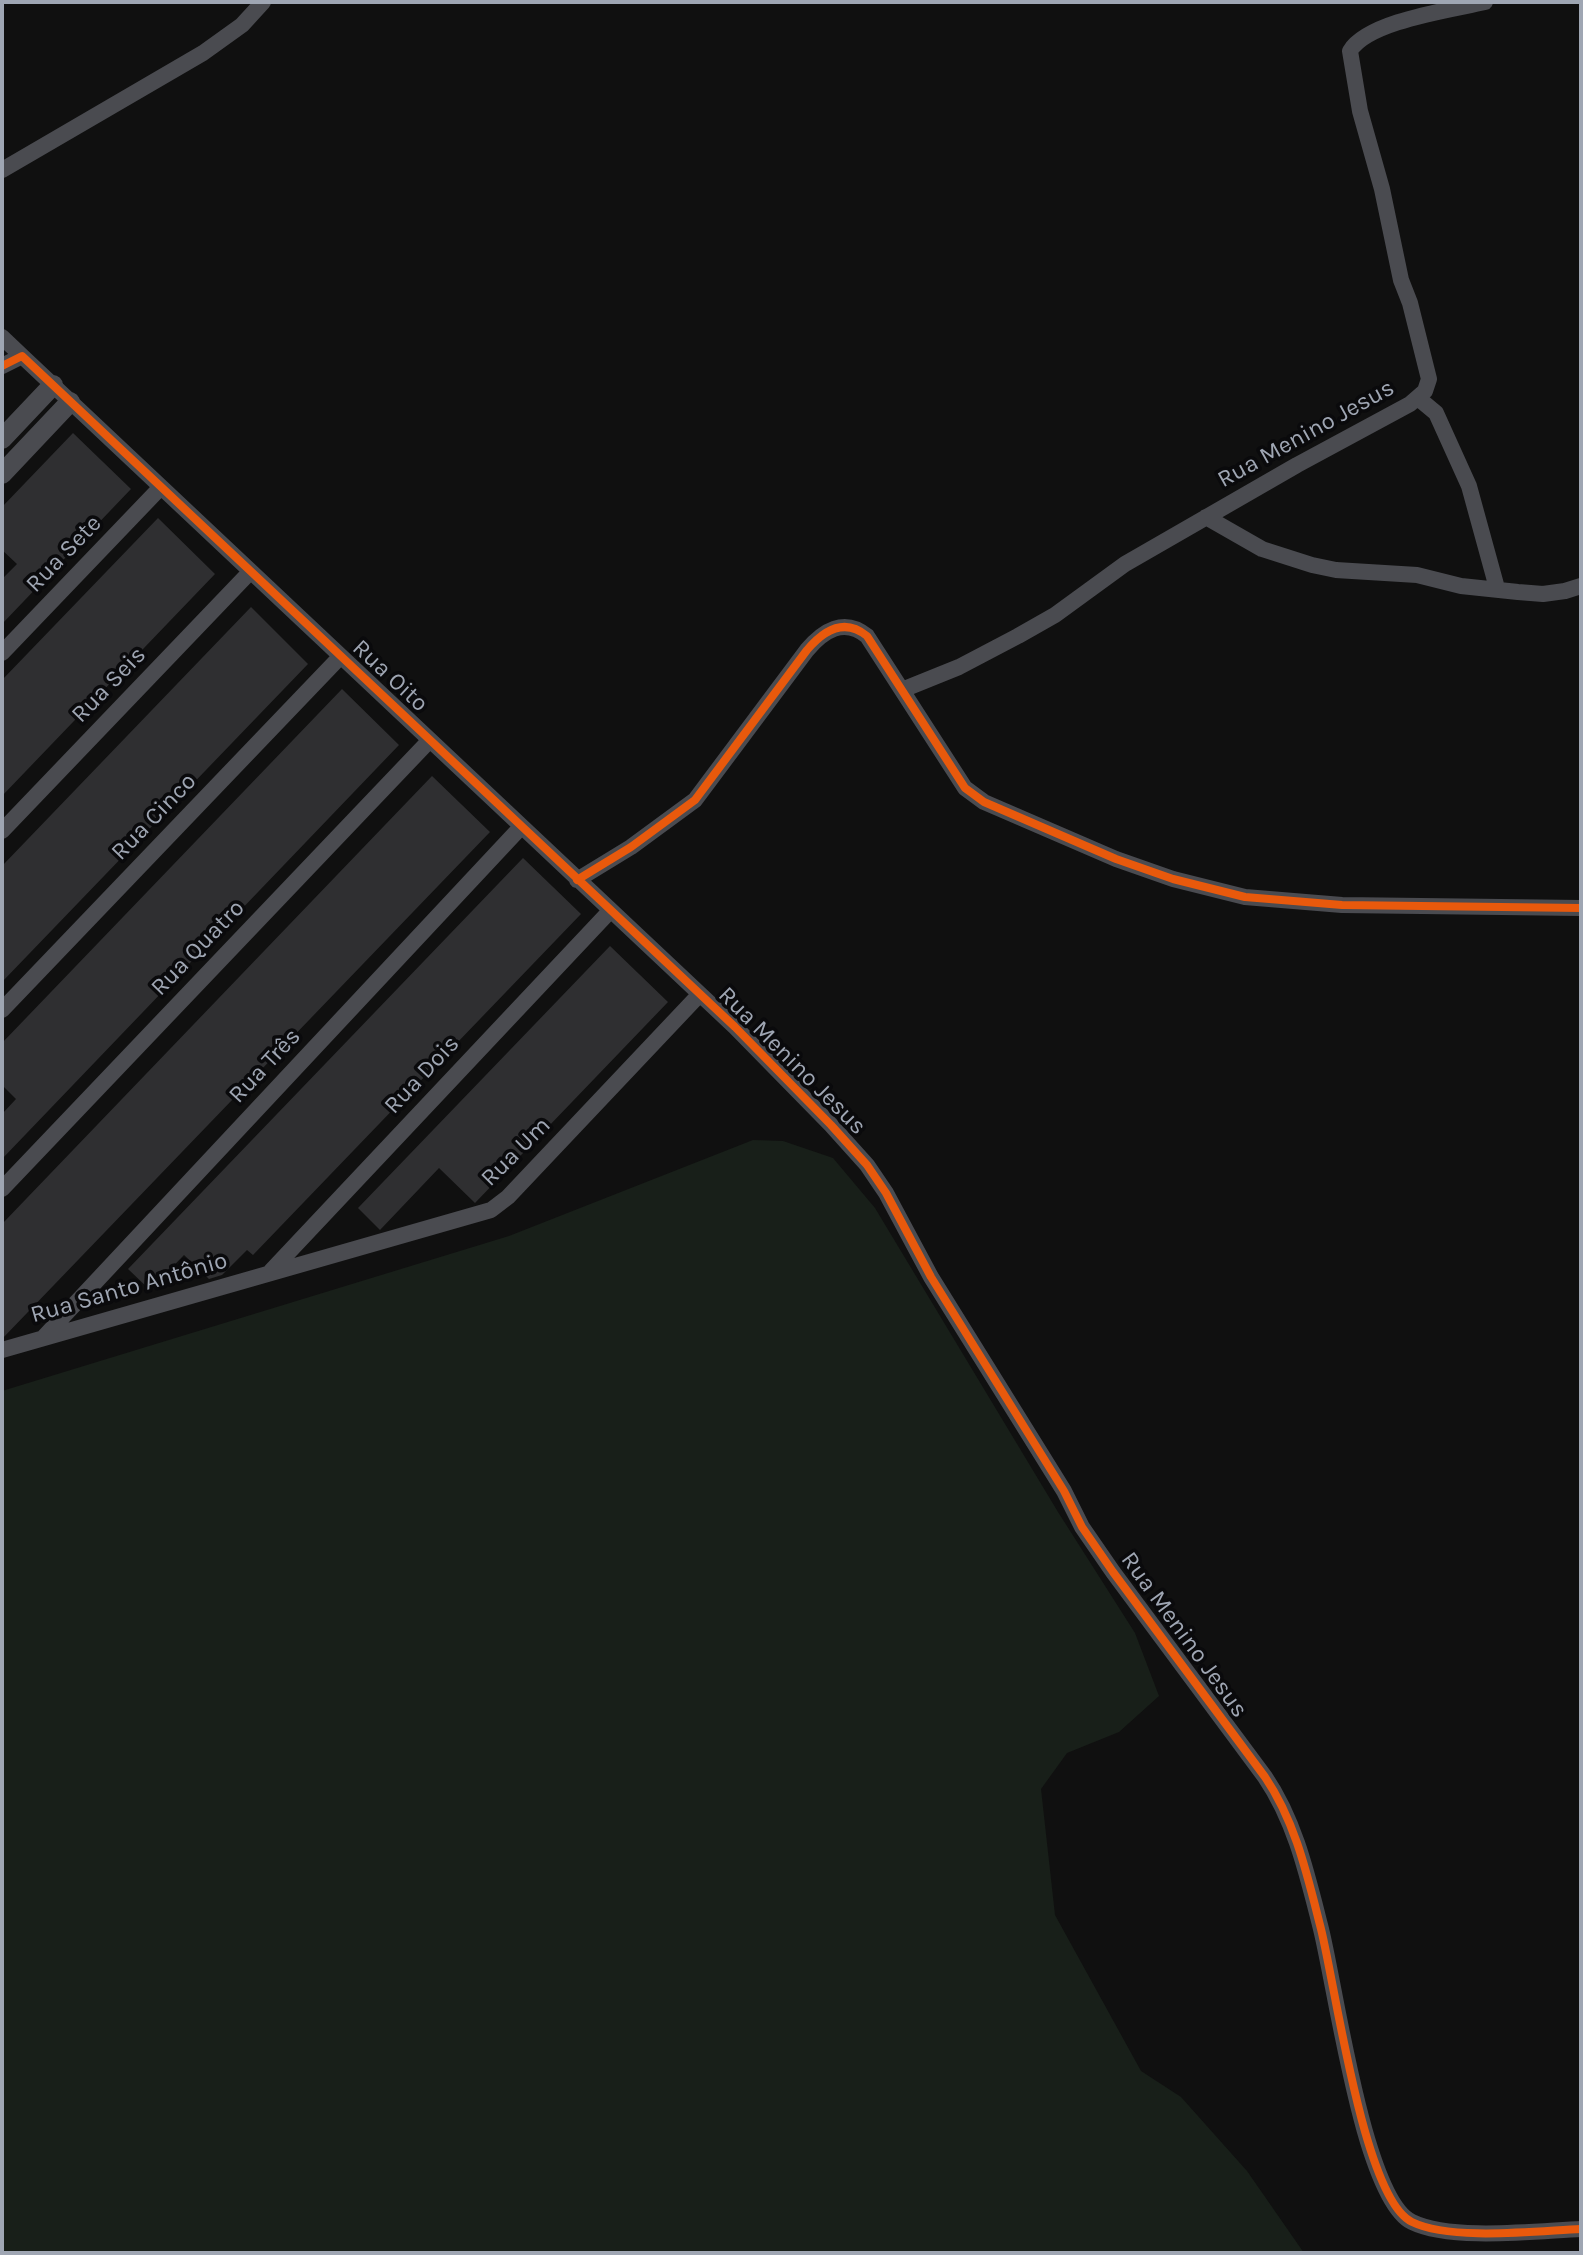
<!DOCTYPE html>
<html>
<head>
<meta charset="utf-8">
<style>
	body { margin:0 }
	#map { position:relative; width:1583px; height:2255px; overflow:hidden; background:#101010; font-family:Karla,sans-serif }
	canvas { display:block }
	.frame { position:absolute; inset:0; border:4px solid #9fa6b3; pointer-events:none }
</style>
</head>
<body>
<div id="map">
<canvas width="1583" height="2255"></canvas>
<div class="frame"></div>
</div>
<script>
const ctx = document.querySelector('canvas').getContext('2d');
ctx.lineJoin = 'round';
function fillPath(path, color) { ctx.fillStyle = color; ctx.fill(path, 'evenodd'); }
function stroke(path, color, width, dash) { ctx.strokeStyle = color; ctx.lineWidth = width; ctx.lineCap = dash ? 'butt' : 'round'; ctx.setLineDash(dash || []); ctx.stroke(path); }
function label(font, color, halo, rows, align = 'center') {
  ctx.font = font + ' Karla,sans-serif'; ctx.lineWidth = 7; ctx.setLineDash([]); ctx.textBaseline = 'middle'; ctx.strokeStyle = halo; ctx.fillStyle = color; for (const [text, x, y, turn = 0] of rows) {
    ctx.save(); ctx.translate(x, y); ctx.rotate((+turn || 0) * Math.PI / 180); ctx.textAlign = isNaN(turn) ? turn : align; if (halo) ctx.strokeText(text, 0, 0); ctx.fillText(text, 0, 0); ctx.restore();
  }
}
fillPath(new Path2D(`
	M753 1140 783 1141 833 1158 875 1208 1058 1512 1135 1633 1159 1696 1119 1732 1067 1753 1041 1789 1055 1915 1141 2071 1181 2097 1247 2171 1304 2253H2V1391L509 1236Z`), '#181f19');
fillPath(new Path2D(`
	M73 433 131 489 2 624V579L17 564 2 550V507Z
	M158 518 215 574 2 796V680Z
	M251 607 308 664 2 982V866Z
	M342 689 399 745 2 1159V1114L16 1099 2 1085V1043Z
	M432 776 490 832 2 1339V1224Z
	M523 858 581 914 253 1255 247 1250 222 1275 209 1279 184 1255 150 1290 128 1269Z
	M610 946 668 1002 475 1203 439 1168 380 1230 358 1208Z`), '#2f2f31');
stroke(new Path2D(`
	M2 170 203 53 242 25 263 2
	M2 337 22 356
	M2 366 22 356 735 1027 831 1125 867 1165 886 1193 931 1277 1064 1491 1082 1527 1113 1572 1265 1777C1295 1821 1307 1874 1320 1925 1335 1981 1363 2199 1412 2222 1451 2241 1536 2231 1581 2229
	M1418 398 1436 413 1469 486 1497 588
	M1206 517 1262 549 1312 565 1336 570 1417 575 1461 586 1518 592 1543 594 1565 591 1581 586
	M2 653 161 487
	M902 690 959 667 1018 636 1055 615 1125 564 1297 465 1410 404 1425 391 1429 379 1410 303 1401 280 1382 189 1360 111 1350 51C1368 21 1451 10 1485 2
	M2 831 250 572
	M577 880 631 847 695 800 807 650C823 631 844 617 867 636L965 788 984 802 1116 859 1173 879 1245 897 1342 905 1581 908
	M2 1010 340 657
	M2 1189 429 741
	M271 1271 610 911
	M44 1337 521 827
	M2 1350 491 1210 508 1197 699 995`), '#4a4b50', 16);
stroke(new Path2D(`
	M2 439 53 385
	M2 474 70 402`), '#4a4b50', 20);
stroke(new Path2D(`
	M2 366 22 356 735 1027 831 1125 867 1165 886 1193 931 1277 1064 1491 1082 1527 1113 1572 1265 1777C1295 1821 1307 1874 1320 1925 1335 1981 1363 2199 1412 2222 1451 2241 1536 2231 1581 2229
	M577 880 631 847 695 800 807 650C823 631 844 617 867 636L965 788 984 802 1116 859 1173 879 1245 897 1342 905 1581 908`), '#e8590c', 8);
label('24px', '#9fa6b3', '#0a0a0c', [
	["Rua Menino Jesus",1306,434,-29],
	["Rua Sete",64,554,-46],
	["Rua Oito",390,676,43],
	["Rua Seis",109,685,-46],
	["Rua Cinco",154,817,-46],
	["Rua Quatro",198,948,-46],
	["Rua Menino Jesus",792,1061,45],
	["Rua Três",265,1066,-47],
	["Rua Dois",422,1075,-47],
	["Rua Um",516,1152,-45],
	["Rua Santo Antônio",129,1288,-16],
	["Rua Menino Jesus",1184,1635,54]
]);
</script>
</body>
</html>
